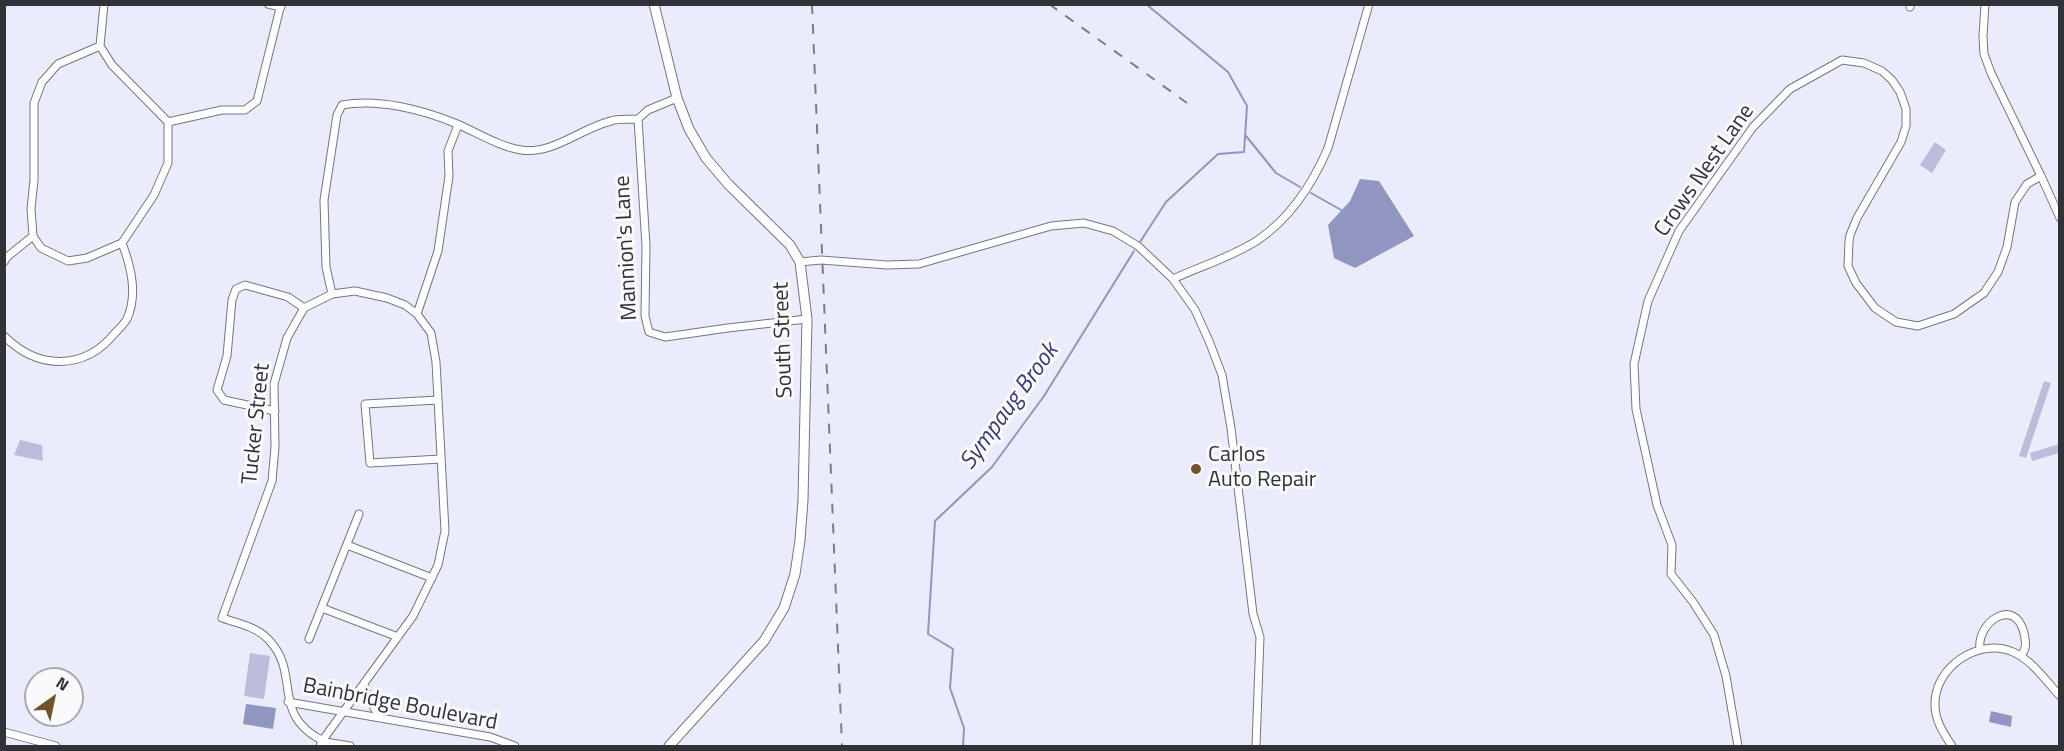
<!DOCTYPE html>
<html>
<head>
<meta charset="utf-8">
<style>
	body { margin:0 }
	#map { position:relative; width:2064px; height:751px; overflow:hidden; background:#eaecfb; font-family:"Titillium Web",sans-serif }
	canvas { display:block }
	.frame { position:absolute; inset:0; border:6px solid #313237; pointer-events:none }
	.north { position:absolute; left:24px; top:667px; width:60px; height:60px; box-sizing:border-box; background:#fafafd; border:2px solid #aaaaae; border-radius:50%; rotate:33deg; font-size:16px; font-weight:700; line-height:24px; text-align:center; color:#313237 }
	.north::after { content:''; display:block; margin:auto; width:21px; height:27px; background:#735129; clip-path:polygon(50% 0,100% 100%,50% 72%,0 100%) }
</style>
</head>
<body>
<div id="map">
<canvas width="2064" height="751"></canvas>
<div class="frame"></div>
<div class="north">N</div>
</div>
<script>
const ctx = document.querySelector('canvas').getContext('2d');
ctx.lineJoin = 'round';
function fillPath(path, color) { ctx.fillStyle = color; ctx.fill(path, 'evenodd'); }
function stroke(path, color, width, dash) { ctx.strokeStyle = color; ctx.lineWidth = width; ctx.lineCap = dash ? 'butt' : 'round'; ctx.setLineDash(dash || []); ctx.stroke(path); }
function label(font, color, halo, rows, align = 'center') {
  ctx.font = font + ' "Titillium Web",sans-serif'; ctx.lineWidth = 6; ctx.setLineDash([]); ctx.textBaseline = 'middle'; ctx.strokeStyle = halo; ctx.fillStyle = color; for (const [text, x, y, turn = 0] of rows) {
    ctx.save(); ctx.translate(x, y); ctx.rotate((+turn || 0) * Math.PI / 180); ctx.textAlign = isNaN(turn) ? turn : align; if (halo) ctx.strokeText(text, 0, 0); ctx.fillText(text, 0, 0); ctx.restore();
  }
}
fillPath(new Path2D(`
	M1935 142 1946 150 1932 173 1920 165Z
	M2044 381 2051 383 2026 458 2019 456Z
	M20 440 42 445 43 461 14 455Z
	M2059 444V453L2032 461 2030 453Z
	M250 653 270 656 264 699 244 696Z`), '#babedb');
fillPath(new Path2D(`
	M1360 179 1379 181 1414 236 1355 268 1334 258 1328 225 1350 201Z
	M246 704 276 708 273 729 243 724Z
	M1991 711 2012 716 2011 727 1989 722Z`), '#9096bf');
stroke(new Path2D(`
	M1246 136 1276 173 1300 187
	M1311 193 1343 211
	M1140 242 1166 202 1218 154 1244 152 1247 106 1228 72 1146 4
	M963 746 964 728 950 688 953 649 928 634 935 521 992 467 1044 396 1134 251`), '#9096bf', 2);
const minor = new Path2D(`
	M268 4 281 7
	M1985 4 1983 36 1984 54 1991 73 2041 176 2060 218
	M1910 7V4
	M100 46 58 64 42 82 34 103V180L31 209 33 236 41 248 68 261 87 258 122 243
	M100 46 112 65 168 122 222 110H245L257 101 281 4
	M100 46 104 4
	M677 98 648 110 638 119 646 246 645 316 649 332 665 337 728 328 807 319
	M4 262 7 257 33 236
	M800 262 821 260 887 265 919 264 1051 226 1084 223 1113 231 1138 246 1173 279 1195 310 1209 341 1222 375 1231 428 1253 614 1260 637 1256 746
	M1173 279C1201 266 1232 257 1258 240 1290 218 1313 183 1328 148L1369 4
	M332 294 326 267 324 200 337 115 342 105C378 98 424 110 457 124 478 133 498 146 521 150 553 155 581 128 611 121 619 118 629 120 638 119
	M417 314 438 251 449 176 448 151 458 125
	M4 336C38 370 84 371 115 333 119 329 124 324 127 319 138 294 131 267 122 243L154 195 168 163V122
	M438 400 365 404 370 463 441 459
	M275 411 224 400 217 390 227 356 232 300 236 289 245 285 288 297 304 308
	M347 545 432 578
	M322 608 398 637
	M309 639 359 514
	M1980 650C1976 622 2015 596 2024 633 2026 643 2027 648 2021 656
	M364 684 370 701 380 718
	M288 702 490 737 515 746
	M4 732 56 746
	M320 746 322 741 413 616 438 565 445 531 436 362 431 333 417 314 405 305 387 298 355 291 332 294 304 308 287 338 274 384 275 447 272 481 222 618C238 623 256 627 268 639 303 675 268 714 325 742L350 746
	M1738 746 1726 676 1714 635 1693 602 1671 574 1672 545 1657 505 1636 409 1634 364 1648 301 1679 231 1753 127 1790 89 1842 60 1864 63 1882 71 1892 80 1900 92 1906 109V126L1901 142 1857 218 1850 235 1849 241 1848 266 1856 283 1875 308 1896 322 1918 326 1954 314 1984 293 1998 272 2007 247 2015 202 2027 184 2041 176
	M1952 746C1944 734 1935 721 1935 705 1934 667 1979 637 2013 652 2032 660 2046 681 2060 696`);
const secondary = new Path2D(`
	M654 4 677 98 689 129 706 158 728 184 790 245 800 262 807 319 803 500 800 540 795 574 784 608 764 641 669 746`);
stroke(minor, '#747683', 9);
stroke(secondary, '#747683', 11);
stroke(minor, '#fff', 7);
stroke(secondary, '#fff', 9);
stroke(new Path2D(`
	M812 4 842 746
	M1049 4 1187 103`), '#7c7e87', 2, [10, 10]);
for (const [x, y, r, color] of [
	[1196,469,6,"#735129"]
]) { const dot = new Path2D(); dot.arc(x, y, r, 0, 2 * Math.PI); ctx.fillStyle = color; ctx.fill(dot); stroke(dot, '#fafafd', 2); }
label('22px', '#313237', '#fafafd', [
	["Crows Nest Lane",1705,171,-55],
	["Mannion's Lane",627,248,-93],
	["South Street",784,340,-92],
	["Tucker Street",257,424,-84],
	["Bainbridge Boulevard",400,705,11]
]);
label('22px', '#313237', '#fafafd', [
	["Carlos",1208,456],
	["Auto Repair",1208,481]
], 'left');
label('italic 24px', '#393c72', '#fafafd', [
	["Sympaug Brook",1010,407,-54]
]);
</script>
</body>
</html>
